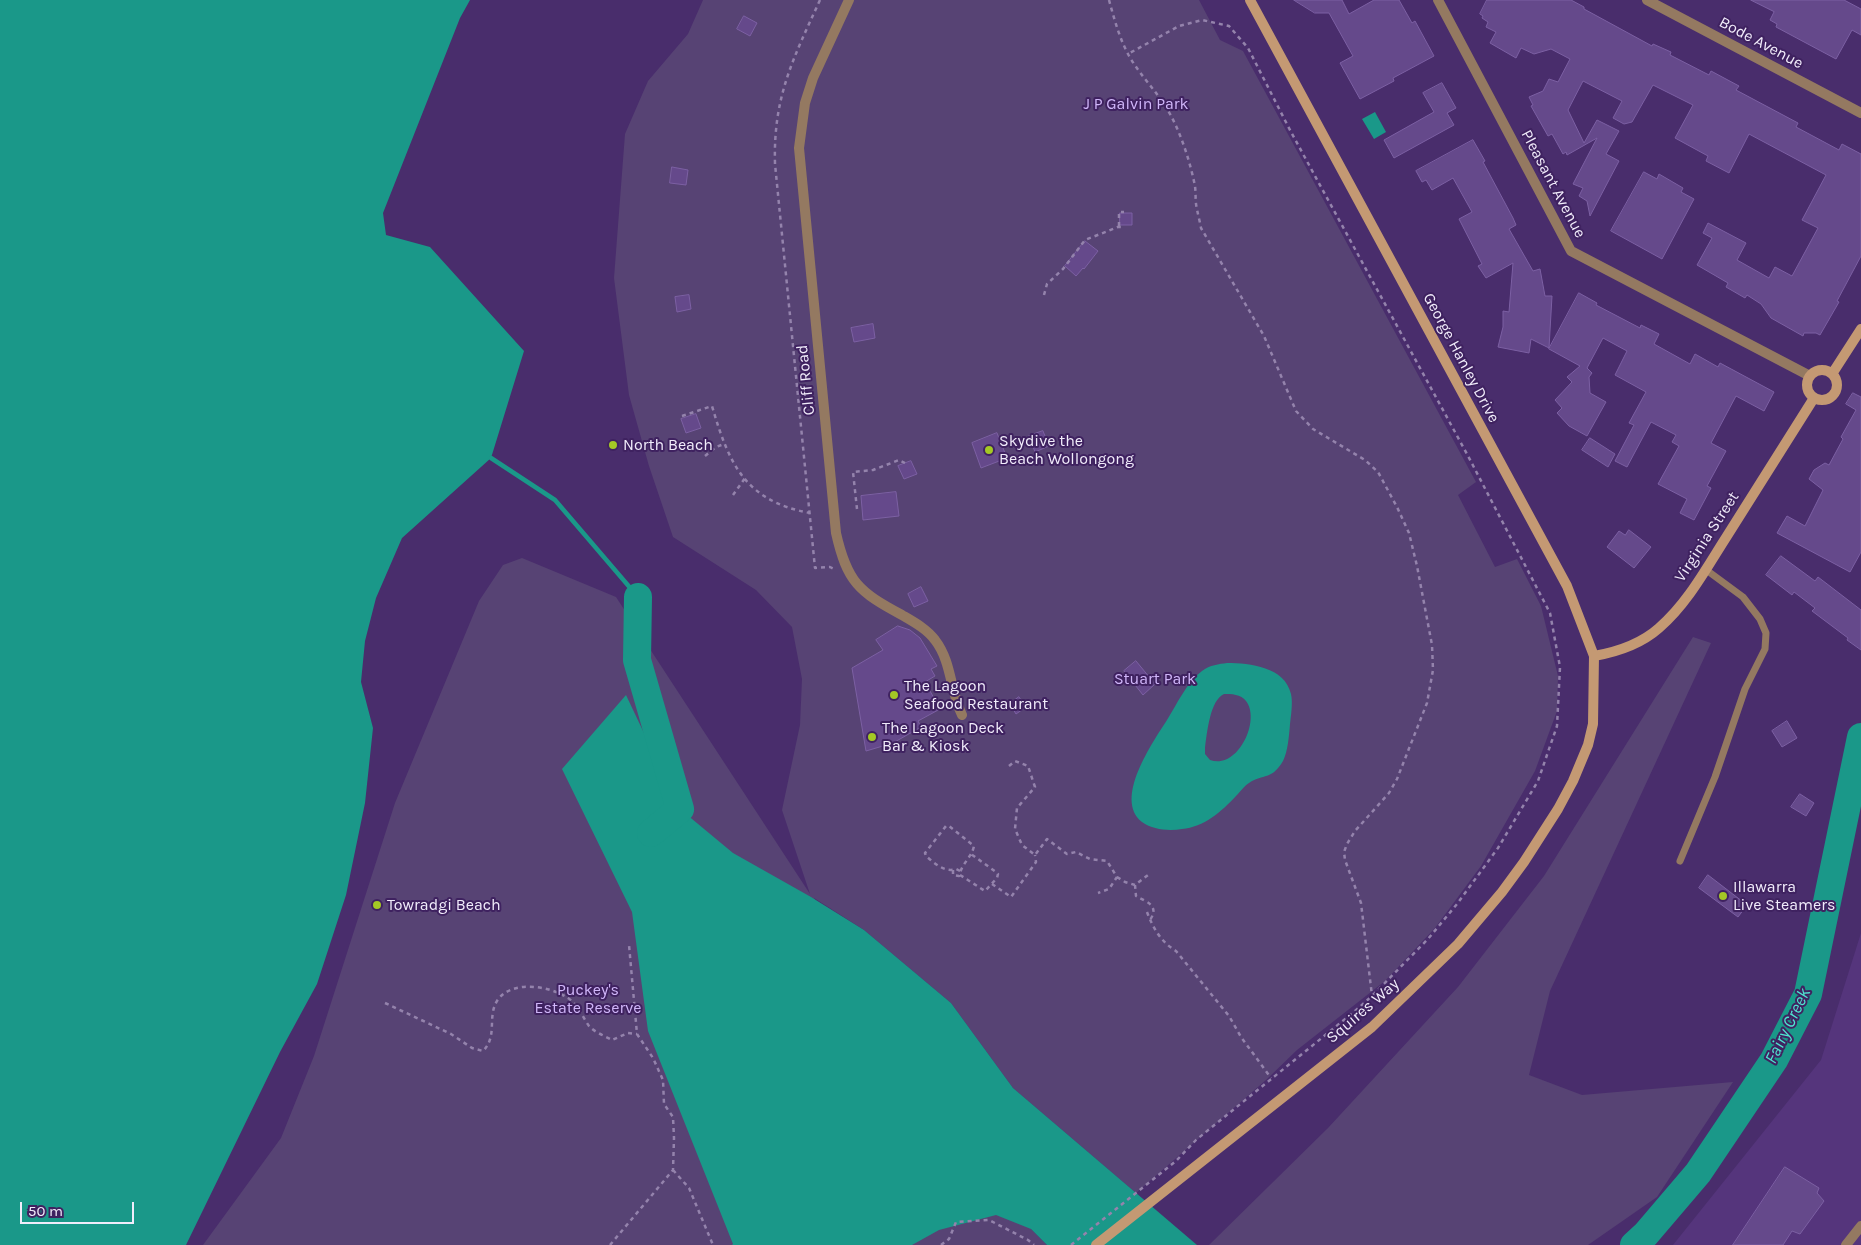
<!DOCTYPE html>
<html>
<head>
<meta charset="utf-8">
<style>
	body { margin:0 }
	#map { position:relative; width:1861px; height:1245px; overflow:hidden; background:#492d6c; font-family:Karla,sans-serif }
	canvas { display:block }
	.scale { position:absolute; left:20px; top:1202px; width:114px; height:22px; box-sizing:border-box; border:2px solid #f1ecfb; border-top:0; padding-left:6px; font-size:15px; line-height:18px; white-space:nowrap; color:#f1ecfb; -webkit-text-stroke:4px #3f2260; paint-order:stroke }
</style>
</head>
<body>
<div id="map">
<canvas width="1861" height="1245"></canvas>
<div class="scale">50 m</div>
</div>
<script>
const ctx = document.querySelector('canvas').getContext('2d');
ctx.lineJoin = 'round';
function fillPath(path, color) { ctx.fillStyle = color; ctx.fill(path, 'evenodd'); }
function stroke(path, color, width, dash) { ctx.strokeStyle = color; ctx.lineWidth = width; ctx.lineCap = dash ? 'butt' : 'round'; ctx.setLineDash(dash || []); ctx.stroke(path); }
function label(font, color, halo, rows, align = 'center') {
  ctx.font = font + ' Karla,sans-serif'; ctx.lineWidth = 4; ctx.setLineDash([]); ctx.textBaseline = 'middle'; ctx.strokeStyle = halo; ctx.fillStyle = color; for (const [text, x, y, turn = 0] of rows) {
    ctx.save(); ctx.translate(x, y); ctx.rotate((+turn || 0) * Math.PI / 180); ctx.textAlign = isNaN(turn) ? turn : align; if (halo) ctx.strokeText(text, 0, 0); ctx.fillText(text, 0, 0); ctx.restore();
  }
}
fillPath(new Path2D(`
	M1861 933V1245H1673L1821 1060Z`), '#55357c');
fillPath(new Path2D(`
	M703 0H1199L1220 40 1243 51 1476 482 1458 495 1495 567 1517 559 1541 606 1558 676 1557 711 1535 771 1481 866 1435 928 1385 981 1297 1050 1266 1080 1136 1193 1013 1088 951 1003 864 930 814 898 1031 1229 1047 1245H203L281 1138 314 1056 395 803 479 601 503 565 522 558 616 597 810 894 782 810 800 725 802 679 792 627 756 590 673 537 649 466 629 395 614 278 625 134 648 81 688 34Z
	M1693 637 1711 643 1550 991 1529 1075 1582 1095 1733 1082 1657 1197 1588 1245H1209L1328 1128 1458 987 1544 876Z`), '#574374');
fillPath(new Path2D(`
	M0 0H470L460 18 383 213 386 235 430 247 524 351 491 458 402 538 376 598 365 641 361 682 373 728 365 803 346 895 317 984 280 1052 186 1245H0Z
	M1375 112 1386 132 1374 139 1362 119Z
	M1227 663C1250 663 1285 667 1291 694 1293 703 1291 715 1290 724 1289 736 1288 751 1283 761 1271 781 1264 773 1249 783 1244 786 1240 792 1236 796 1221 812 1204 827 1182 829 1169 831 1153 830 1142 822 1113 799 1153 742 1167 720 1177 704 1187 682 1202 671 1210 665 1219 664 1227 663ZM1224 694C1231 694 1241 694 1246 701 1261 720 1238 770 1210 760L1205 754V748C1207 733 1210 700 1224 694Z
	M626 695 680 809 733 853 811 897 864 930 951 1003 1013 1088 1197 1245H1047L1031 1229 996 1215 939 1230 912 1245H732L733 1244 648 1031 632 912 562 769Z`), '#1a9889');
stroke(new Path2D(`
	M491 458 555 500 638 597`), '#1a9889', 4.5);
stroke(new Path2D(`
	M638 597 637 660 680 809 651 833
	M1634 1245 1646 1234 1698 1173 1774 1060 1808 994 1861 737`), '#1a9889', 28);
const building = new Path2D(`
	M1294 0H1342L1349 14 1374 0H1399L1412 23 1415 21 1434 56 1393 78 1394 81 1360 99 1340 63 1353 56 1329 13H1315Z
	M1487 0H1571L1584 7V9L1652 46 1653 44 1671 52 1670 55 1709 75 1711 71 1739 86 1736 90 1798 123 1796 127 1839 150 1842 144 1861 154V256L1837 301 1839 302 1820 335 1816 333H1804L1803 336 1771 318 1761 304 1747 295 1745 298 1726 287 1728 283 1697 265 1712 238 1703 233 1708 223 1746 243 1737 260 1769 278 1775 267 1792 276 1818 228 1802 220 1826 175 1749 134 1729 173 1706 161 1708 156 1675 138 1693 105 1653 85 1632 122 1624 124 1613 118 1622 101 1583 81 1568 110 1584 143 1597 120 1619 131 1606 154 1619 161 1590 216 1587 201 1579 196 1583 188 1573 184 1597 138 1567 155 1566 152 1563 154 1552 134 1548 136 1531 106 1533 105 1529 97 1543 91 1549 79 1558 82 1570 59 1551 49 1534 54 1521 48 1516 58 1490 43 1496 32 1486 27 1488 22 1482 18 1483 16 1480 14Z
	M1751 0H1844L1861 9V35L1852 30 1836 59 1776 27 1777 24 1770 20 1774 12Z
	M744 16 757 23 750 36 737 29Z
	M1442 83 1456 108 1447 113 1454 125 1394 158 1384 140 1434 112 1423 93Z
	M1473 140 1485 161 1483 162 1513 218 1516 225 1509 229 1533 271 1540 269 1545 296H1552L1549 348 1531 339 1529 353 1498 347 1503 327V311L1509 312 1513 263 1486 278 1478 266 1482 264 1459 219 1472 212 1453 178 1432 190 1426 180 1422 182 1416 171Z
	M672 167 688 170 686 185 670 183Z
	M1644 172 1657 179 1659 174 1683 188 1681 192 1694 199 1662 259 1611 231Z
	M1120 213H1132V225H1120Z
	M1085 241 1098 251 1084 269 1083 268 1076 276 1065 266Z
	M1579 293 1597 303 1596 305 1640 328 1641 325 1659 334 1654 344 1690 364 1695 354 1718 367 1720 363 1774 392 1764 411 1736 396 1711 443 1726 451 1707 486 1711 488 1694 520 1680 513 1687 499 1658 484 1679 446 1672 442 1676 435 1651 422 1627 467 1615 461 1634 425 1629 423 1646 392 1615 375 1627 351 1603 338 1587 368 1592 373 1589 377 1590 393 1606 402 1587 436 1569 426 1557 413 1562 408 1555 400 1572 382 1567 377 1580 366 1549 349Z
	M689 295 691 309 677 312 675 297Z
	M873 324 875 338 854 342 851 328Z
	M1853 393 1861 397V552L1850 572 1777 533 1787 516 1805 526 1823 490 1809 479 1814 470 1825 463 1829 465 1843 439 1841 437 1856 410 1846 404Z
	M696 414 701 428 686 433 681 419Z
	M1043 431 1049 446 1035 452 1029 436Z
	M997 433 1007 458 981 468 972 443Z
	M1590 438 1615 454 1608 467 1582 450Z
	M911 461 917 474 904 479 898 466Z
	M896 492 899 516 863 520 861 496Z
	M1629 530 1651 547 1634 568 1607 547 1619 531 1625 535Z
	M1781 556 1815 581 1818 577 1861 610V650L1847 640 1848 638 1812 611 1815 608 1794 592 1792 595 1766 575Z
	M921 587 928 601 914 607 908 594Z
	M898 626 910 630 920 638 937 666 931 669 935 676 925 682 940 709 918 721 921 727 893 743 866 751 852 668 883 650 876 640Z
	M1136 661 1155 684 1143 695 1124 671Z
	M1019 697 1026 707 1016 714 1010 704Z
	M1787 721 1797 738 1782 747 1772 731Z
	M1800 794 1814 803 1806 816 1791 807Z
	M1708 875 1747 905 1738 917 1699 888Z
	M1785 1167 1819 1188 1817 1193 1824 1201 1800 1234 1792 1231 1783 1245H1733Z`);
fillPath(building, '#65498b');
stroke(building, '#7c60a3', 1);
stroke(new Path2D(`
	M820 0C793 59 773 97 775 164L815 568 830 567 834 569
	M1109 0C1114 18 1119 37 1128 54 1140 76 1158 92 1170 114 1182 136 1190 162 1195 186 1196 194 1195 202 1197 209 1198 215 1200 222 1201 228L1264 336 1296 411 1313 429 1365 460 1378 472 1397 507 1409 533 1417 566 1432 645 1433 670 1427 703 1397 779 1389 793 1355 831 1347 844 1344 852 1345 860 1361 903 1372 996
	M1119 226V212H1124
	M1044 295 1047 284 1063 269 1085 240 1118 227H1124
	M682 416 712 406C729 464 745 501 810 513
	M705 456 716 447 724 444
	M733 495 745 478
	M857 509 853 472 873 470 899 460 905 463
	M1009 766 1015 761 1028 766 1035 787 1017 808 1015 829 1022 845 1035 855 1047 839 1067 854 1076 852 1090 859 1107 861 1117 877 1109 889 1098 893
	M953 870V875L959 876C962 863 972 857 974 846L949 826H946L925 853 926 856C934 863 945 873 956 869L960 871
	M960 875 985 891 997 878 998 874 996 872 971 854
	M1117 877 1125 882 1135 885 1148 875
	M992 884 1011 897 1036 862 1035 855
	M1135 885 1136 896C1146 902 1160 905 1150 920
	M1147 912C1153 928 1161 942 1176 951L1229 1016 1241 1037 1271 1078
	M385 1003 451 1034 472 1048 483 1051C498 1036 487 1017 497 1001 511 979 550 986 568 998 578 1005 582 1016 589 1026 594 1032 605 1036 612 1040L628 1033 637 1034
	M673 1170 689 1188 713 1245
	M610 1245 673 1170 674 1138 673 1117 664 1104 663 1080 653 1058 637 1034 629 945
	M941 1245 949 1239 956 1222 989 1220 1028 1240 1034 1245
	M1071 1245 1176 1161 1196 1140 1355 1011 1372 996 1428 939 1457 904 1498 848 1538 781 1557 726 1560 667 1550 613 1467 454 1291 132 1248 48 1229 26 1202 20 1179 26 1128 54`), '#9483ac', 2.5, [4, 4]);
stroke(new Path2D(`
	M1680 861 1715 777 1745 689 1765 649 1766 633 1760 619 1743 597 1705 569`), '#947961', 7);
stroke(new Path2D(`
	M849 0 813 78 805 103 799 148 836 533C847 582 859 592 902 615 914 622 927 629 935 640 952 662 950 691 962 715
	M1438 0 1571 251 1810 376
	M1647 0 1861 113
	M1846 1245 1861 1226`), '#947961', 10);
stroke(new Path2D(`
	M1807 385a15 15 0 1 1 30 0a15 15 0 1 1-30 0Z
	M1832 374 1861 329
	M1594 656C1617 652 1641 644 1659 628 1688 603 1707 567 1727 536 1756 490 1785 444 1814 398
	M1096 1245 1372 1027 1458 944 1502 892 1524 862 1558 809 1573 781 1588 745 1593 724 1594 656 1567 586 1250 0`), '#c49973', 10);
for (const [x, y, r, color] of [
	[613,445,5,"#a4c825"],
	[989,450,5,"#a4c825"],
	[894,695,5,"#a4c825"],
	[872,737,5,"#a4c825"],
	[1723,896,5,"#a4c825"],
	[377,905,5,"#a4c825"]
]) { const dot = new Path2D(); dot.arc(x, y, r, 0, 2 * Math.PI); ctx.fillStyle = color; ctx.fill(dot); stroke(dot, '#3f2260', 2); }
label('16px', '#f1ecfb', '#3f2260', [
	["Bode Avenue",1761,43,28],
	["Pleasant Avenue",1553,184,62],
	["George Hanley Drive",1461,358,62],
	["Cliff Road",806,380,-96],
	["Virginia Street",1707,537,-57],
	["Squires Way",1363,1011,-41]
]);
label('16px', '#d0b6f9', '#3f2260', [
	["J P Galvin Park",1136,104],
	["Stuart Park",1155,679],
	["Puckey's",588,990],
	["Estate Reserve",588,1008]
]);
label('16px', '#f1ecfb', '#3f2260', [
	["Skydive the",999,441],
	["Beach Wollongong",999,459],
	["North Beach",623,445],
	["The Lagoon",904,686],
	["Seafood Restaurant",904,704],
	["The Lagoon Deck",882,728],
	["Bar & Kiosk",882,746],
	["Illawarra",1733,887],
	["Live Steamers",1733,905],
	["Towradgi Beach",387,905]
], 'left');
label('italic 18px', '#4fe4d0', '#3f2260', [
	["Fairy Creek",1788,1026,-64]
]);
</script>
</body>
</html>
